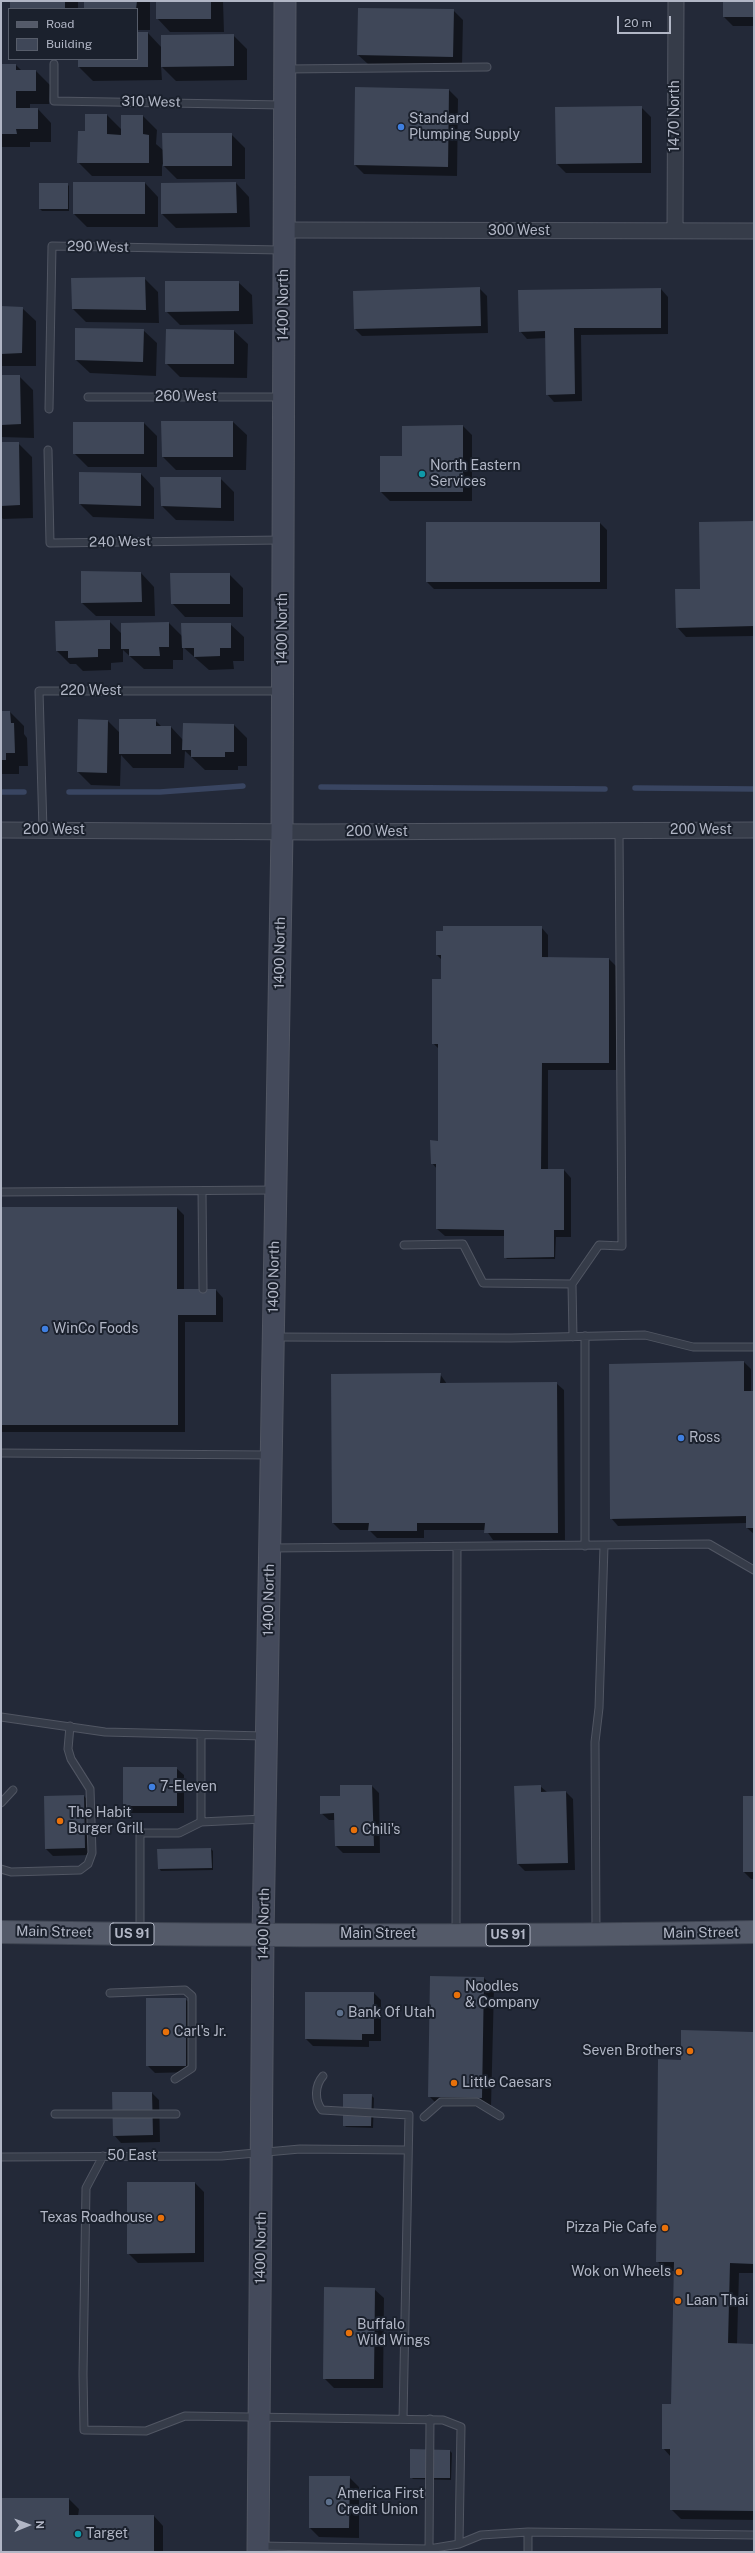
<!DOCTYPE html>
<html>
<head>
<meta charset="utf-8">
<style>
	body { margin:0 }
	#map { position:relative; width:755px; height:2553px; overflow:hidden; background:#232938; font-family:"Public Sans",sans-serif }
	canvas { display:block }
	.frame { position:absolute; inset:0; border:2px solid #b1b6c5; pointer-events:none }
	.legend { position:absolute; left:8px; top:8px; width:130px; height:52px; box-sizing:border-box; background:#1b212d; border:1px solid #575d6a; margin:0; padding:5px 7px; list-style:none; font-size:12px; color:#b1b6c5 }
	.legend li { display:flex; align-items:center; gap:8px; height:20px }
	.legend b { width:20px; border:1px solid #575d6a }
	.north { position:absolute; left:8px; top:2505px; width:40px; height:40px; -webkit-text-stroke:3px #1b212d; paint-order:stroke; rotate:89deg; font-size:11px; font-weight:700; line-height:16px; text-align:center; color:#b1b6c5 }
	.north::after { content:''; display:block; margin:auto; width:14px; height:18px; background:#b1b6c5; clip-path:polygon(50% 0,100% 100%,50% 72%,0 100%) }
	.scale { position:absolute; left:617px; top:16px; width:54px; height:18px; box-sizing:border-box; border:2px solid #b1b6c5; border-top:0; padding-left:5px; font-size:12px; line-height:14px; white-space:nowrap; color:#b1b6c5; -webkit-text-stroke:3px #1b212d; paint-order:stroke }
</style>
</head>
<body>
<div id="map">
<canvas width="755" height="2553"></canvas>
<div class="frame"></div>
<ul class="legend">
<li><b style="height:5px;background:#545a69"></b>Road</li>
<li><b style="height:11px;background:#3f4758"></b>Building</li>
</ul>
<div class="north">N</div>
<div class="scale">20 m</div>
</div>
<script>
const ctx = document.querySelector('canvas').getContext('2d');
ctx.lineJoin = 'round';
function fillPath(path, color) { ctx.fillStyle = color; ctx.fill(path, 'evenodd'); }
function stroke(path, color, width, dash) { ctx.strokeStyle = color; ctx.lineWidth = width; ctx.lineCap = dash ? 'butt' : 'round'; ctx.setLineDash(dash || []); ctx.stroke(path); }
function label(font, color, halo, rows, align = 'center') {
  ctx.font = font + ' "Public Sans",sans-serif'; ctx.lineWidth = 4; ctx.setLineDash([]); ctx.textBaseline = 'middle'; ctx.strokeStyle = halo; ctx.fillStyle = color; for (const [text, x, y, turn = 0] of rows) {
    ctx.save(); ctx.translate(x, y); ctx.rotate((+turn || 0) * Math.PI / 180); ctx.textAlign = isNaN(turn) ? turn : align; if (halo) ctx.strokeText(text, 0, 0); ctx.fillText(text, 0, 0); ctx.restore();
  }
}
fillPath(new Path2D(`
	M11 1H78V9H11Z
	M85 1H150V30H137V9H85Z
	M157 1H223L224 32H170L157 18Z
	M724 1H754V26H733L724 17Z
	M453 10 463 20 462 66 368 64 358 55Z
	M137 33H148L162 48 233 35 247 49V80L176 81 161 66 162 80 93 81 79 67V59H137Z
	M1 65H16L22 71H36L50 85 49 104H30V109H38L51 123V142H30V147H1Z
	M449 90 458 99 457 176 364 174 355 165Z
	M641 107 651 117V173H566L557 164Z
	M107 115 122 130V116H143L157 130 156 144 163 150 231 134 245 148V179H177L162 164V176H92L78 162Z
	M145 183 158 197V227H87L74 214Z
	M236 183 249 197 250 227 176 228 162 214Z
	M67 184 69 186V211H42L40 209Z
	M144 278 158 292 159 323 86 322 73 309Z
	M238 282 252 295 253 324 180 325 166 311Z
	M479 288 487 296 488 333 362 336 355 329Z
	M661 289 668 297V334L581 335 582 401 554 402 547 394 546 338 527 339 520 331Z
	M1 307 22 308 36 321V366H1Z
	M143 330 157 343 156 376 90 373 76 360Z
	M234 331 248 344 247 378 180 377 166 363Z
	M1 376H19L33 390 34 438 1 437Z
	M162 422H233L247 435 246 470H176L163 457Z
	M144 423 157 436V467H88L74 453Z
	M463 426 472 435V501H390L381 492Z
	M1 443H18L32 457 33 518 3 519 1 517Z
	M141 474 154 488V519L93 517 80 504Z
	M220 478 234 492V521L176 520 162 506Z
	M754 522V636L686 637 677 627 701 590Z
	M600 523 607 530V589H434L427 582Z
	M141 573 154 587 155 616H96L82 603Z
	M229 574 243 588V617H185L172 603Z
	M109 621 122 634 169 623 183 637 230 624 244 637V661H233L234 669 209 670 183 647V660H173V669H144L123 650V662L111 663V670L83 671 76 664H70L56 650Z
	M1 712H10L24 726V734L27 738 28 766H19V774H1Z
	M155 720 162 727H171L183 740 234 725 247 738V766H238V770H205L185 751 184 768H133L121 755 120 786 91 785 78 772 108 721 120 733Z
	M541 927 548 935V958L609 959 616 966V1070H548V1170H564L571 1178V1237H556L555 1259H507L505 1257V1236H445L437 1229V1169L432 1163 439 1142V1049L433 1043 442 980V960L437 955Z
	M1 1208H177L184 1215V1290H216L223 1298V1322H185V1432H1Z
	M744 1362 751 1369V1392H754V1534L747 1528V1523L618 1526 611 1518Z
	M440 1374 447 1384 556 1383 564 1390 565 1540H493L486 1530H424V1538H377L369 1530H340L333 1523Z
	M176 1768 184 1775V1813H131L124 1806Z
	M341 1786H372L379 1793 380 1853H343L336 1846 335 1820H329L321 1813 341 1797Z
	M540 1786 547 1792H566L573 1799 575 1870 525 1871 518 1864Z
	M84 1796 91 1804V1855L53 1856 46 1849Z
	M754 1797V1879H751L744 1872Z
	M211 1849 213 1851V1870L161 1871 159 1868Z
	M484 1978 494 1988 491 2107 439 2106 429 2096Z
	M306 1993H374L381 2000V2041H369V2047L313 2046 306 2039Z
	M185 1999 193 2006V2072L155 2073 147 2065Z
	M754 2033V2273H739L737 2344 754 2345V2520L681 2519 671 2509V2457L663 2448 672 2405 675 2271H667L657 2261 682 2061Z
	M152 2093 159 2100 160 2142 121 2143 114 2135Z
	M371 2095 374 2098 373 2128 346 2127 344 2125Z
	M195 2183 204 2192V2262L138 2263 128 2253Z
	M374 2289 384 2298 383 2388H334L324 2378Z
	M450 2451 452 2453 451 2480 413 2479 411 2477Z
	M349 2477 359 2487V2538L319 2537 310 2528Z
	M1 2499H69L79 2509 78 2516H154L163 2526V2552H1Z`), '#0007');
stroke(new Path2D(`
	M321 787 605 789
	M635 788 754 789
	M1 792H24
	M69 792H160L243 786`), '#394561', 5.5);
fillPath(new Path2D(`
	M10 1H65V9H10Z
	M84 1H137L136 9H84Z
	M156 1H211V19H156Z
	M723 1H754V17H723Z
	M358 8 454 9 453 57 357 55Z
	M137 32H148V67H78V59H137Z
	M234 34V66L161 67V35Z
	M1 64H16V70H36V91H16V108H38V129H16L17 134H1Z
	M355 87 449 89 448 167 354 165Z
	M642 106V163L556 164 555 107Z
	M85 114H107V134L121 135V115H143V134L149 135V163H77L78 131H85Z
	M162 133H232V166H163Z
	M73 182H145V214H73Z
	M236 182 237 213 161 214V183Z
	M39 183H68V209H39Z
	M145 277 146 310 72 309 71 278Z
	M165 281H239V311L165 312Z
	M480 287 481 326 354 329 353 291Z
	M661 288V328H574L575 394 546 395 545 331 519 332 518 290Z
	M1 306 23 307 22 353 1 354Z
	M75 328 144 329 143 362 75 360Z
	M166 329 234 330V364H165Z
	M1 375H20L21 424 1 425Z
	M161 421H233V457H162Z
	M73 422H144V454H73Z
	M463 425V492H380V456H402V426Z
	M1 442H19L20 505 1 506Z
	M79 472 141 473V506L79 504Z
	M160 477H221V508L161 506Z
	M754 521V626L676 628 675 589H700L699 522Z
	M426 522H600V582H426Z
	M81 571 141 572 142 602 81 603Z
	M170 573H230V604H171Z
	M110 620V649H98V657L68 658V651H56L55 621Z
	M169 622V647H159L160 656H129V649H121V623Z
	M181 623H231V648H220V656L194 657V648H182Z
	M1 711H10L11 723H14L15 753H6V760H1Z
	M78 719 108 720 107 773 77 772Z
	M119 719H156V726H171V754H119Z
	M183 723 234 724V752H225V757H191V750H182Z
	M443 926H542V957L609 958V1063H542L541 1169H564V1230H554V1257L504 1258V1230L436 1229V1164H431L430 1140 438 1141V1044H432V979H441V955H436V931H443Z
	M1 1207H177V1289H216V1315H178V1425H1Z
	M744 1361V1391H754V1528H746V1516L610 1519 609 1364Z
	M441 1373 440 1383 557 1382 558 1533H484L485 1523H417V1531H368L369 1523H332L331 1374Z
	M123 1767H177V1806H123Z
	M340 1785H372L374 1846H335L334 1813 320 1814V1796H340Z
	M541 1785V1792L566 1791 568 1863 517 1864 514 1786Z
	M84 1795 85 1848 45 1849 44 1796Z
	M743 1796H754V1872H743Z
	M211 1848 212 1868 158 1869 157 1849Z
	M430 1976 484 1977 482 2098 428 2097Z
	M305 1992H374V2034H362V2040L305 2039Z
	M146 1998H186V2066H146Z
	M681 2030 754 2032V2264L730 2263 728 2343 754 2344V2511L670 2510V2449H662V2404H671L674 2262H656L658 2059 681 2060Z
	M112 2092H152L153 2135 113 2136Z
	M343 2094H372L371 2126H343Z
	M127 2182H195V2253L127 2254Z
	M324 2287 375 2288 374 2379H323Z
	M410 2449 450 2450V2478H410Z
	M309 2476H350L349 2528H309Z
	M1 2498H69V2515H154V2552H1Z`), '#3f4758');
const service = new Path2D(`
	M54 64V101L283 105
	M287 69 487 67
	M88 397H282
	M49 409 52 246 282 250
	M48 450 50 543 281 540
	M43 830 39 691H280
	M202 1191 203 1289
	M1 1192 275 1190
	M404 1245 463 1244 483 1283 572 1284 599 1245 622 1246 619 831
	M572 1284 573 1337
	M585 1336V1546
	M276 1337 511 1338 645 1335 693 1347H754
	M1 1453 269 1455
	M272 1548 709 1544 754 1570
	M1 1717 105 1732 264 1736
	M1 1803 13 1790
	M201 1822 263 1819
	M1 1869 11 1872 80 1870 88 1864 92 1853 90 1789 71 1759 68 1749 70 1726
	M140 1932V1833H179L201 1822V1735
	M456 1932 457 1548
	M596 1933 595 1742 599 1708 604 1546
	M110 1993 185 1990 192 1996V2068L175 2079
	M323 2076C315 2085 314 2100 322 2110L409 2115 403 2419
	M55 2114H176
	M424 2117 441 2102H477L500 2116
	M103 2156 86 2188 83 2374 84 2430 146 2431 185 2416 443 2420 461 2427 459 2544
	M1 2157 222 2156 300 2149 408 2150
	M528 2532V2552
	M261 2546 429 2549 459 2544 481 2535 528 2532 754 2535
	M429 2549 430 2419`);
const minor = new Path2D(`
	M284 230 754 231
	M675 231 676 1
	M1 830 314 832 754 830`);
const secondary = new Path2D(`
	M258 2552 263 1935 282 832 285 1`);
const primary = new Path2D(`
	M1 1932C252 1936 503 1937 754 1932`);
stroke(service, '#515663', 9);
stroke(minor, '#515663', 17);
stroke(secondary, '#515663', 23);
stroke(primary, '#3f4552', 24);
stroke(service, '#363c49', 7);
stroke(minor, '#363c49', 15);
stroke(secondary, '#444a5b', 21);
stroke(primary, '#545a69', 22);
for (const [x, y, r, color] of [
	[401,127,4,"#3f7fe0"],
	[422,474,4,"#0f9aa8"],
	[45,1329,4,"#3f7fe0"],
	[681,1438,4,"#3f7fe0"],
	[152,1787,4,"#3f7fe0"],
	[60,1821,4,"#e8710a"],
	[354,1830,4,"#e8710a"],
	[457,1995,4,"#e8710a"],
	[340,2013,4,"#5c6f8a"],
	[166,2032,4,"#e8710a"],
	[690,2051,4,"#e8710a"],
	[454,2083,4,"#e8710a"],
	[161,2218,4,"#e8710a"],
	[665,2228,4,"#e8710a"],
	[679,2272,4,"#e8710a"],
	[678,2301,4,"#e8710a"],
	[349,2333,4,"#e8710a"],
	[329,2502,4,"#5c6f8a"],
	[78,2534,4,"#0f9aa8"]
]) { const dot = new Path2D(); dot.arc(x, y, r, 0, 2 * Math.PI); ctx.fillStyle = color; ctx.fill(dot); stroke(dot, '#1b212d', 1.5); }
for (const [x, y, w] of [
	[132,1934,44],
	[508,1935,44]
]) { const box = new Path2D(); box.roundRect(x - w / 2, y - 11, w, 22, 3); ctx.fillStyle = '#1b212d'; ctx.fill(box); stroke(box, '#b1b6c5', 1); }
label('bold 13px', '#b1b6c5', null, [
	["US 91",132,1934],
	["US 91",508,1935]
]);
label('14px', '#b1b6c5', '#1b212d', [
	["310 West",151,102,1],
	["1470 North",675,116,-90],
	["300 West",519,231],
	["290 West",98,247,1],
	["1400 North",284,305,-90],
	["260 West",186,397],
	["240 West",120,542,-1],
	["1400 North",283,629,-90],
	["220 West",91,691],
	["200 West",54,830],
	["200 West",701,830],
	["200 West",377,832],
	["1400 North",280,953,-89],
	["1400 North",274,1277,-89],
	["1400 North",269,1600,-89],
	["1400 North",264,1924,-89],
	["Main Street",54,1932,1],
	["Main Street",701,1933,-1],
	["Main Street",378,1934],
	["50 East",132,2156],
	["1400 North",261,2248,-89]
]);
label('14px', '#b1b6c5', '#1b212d', [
	["Standard",409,119],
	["Plumping Supply",409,135],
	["North Eastern",430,466],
	["Services",430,482],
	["WinCo Foods",53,1329],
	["Ross",689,1438],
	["7-Eleven",160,1787],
	["The Habit",68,1813],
	["Burger Grill",68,1829],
	["Chili's",362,1830],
	["Noodles",465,1987],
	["& Company",465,2003],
	["Bank Of Utah",348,2013],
	["Carl's Jr.",174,2032],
	["Seven Brothers",682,2051,"right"],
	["Little Caesars",462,2083],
	["Texas Roadhouse",153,2218,"right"],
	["Pizza Pie Cafe",657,2228,"right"],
	["Wok on Wheels",671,2272,"right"],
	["Laan Thai",686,2301],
	["Buffalo",357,2325],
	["Wild Wings",357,2341],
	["America First",337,2494],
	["Credit Union",337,2510],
	["Target",86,2534]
], 'left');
</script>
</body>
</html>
